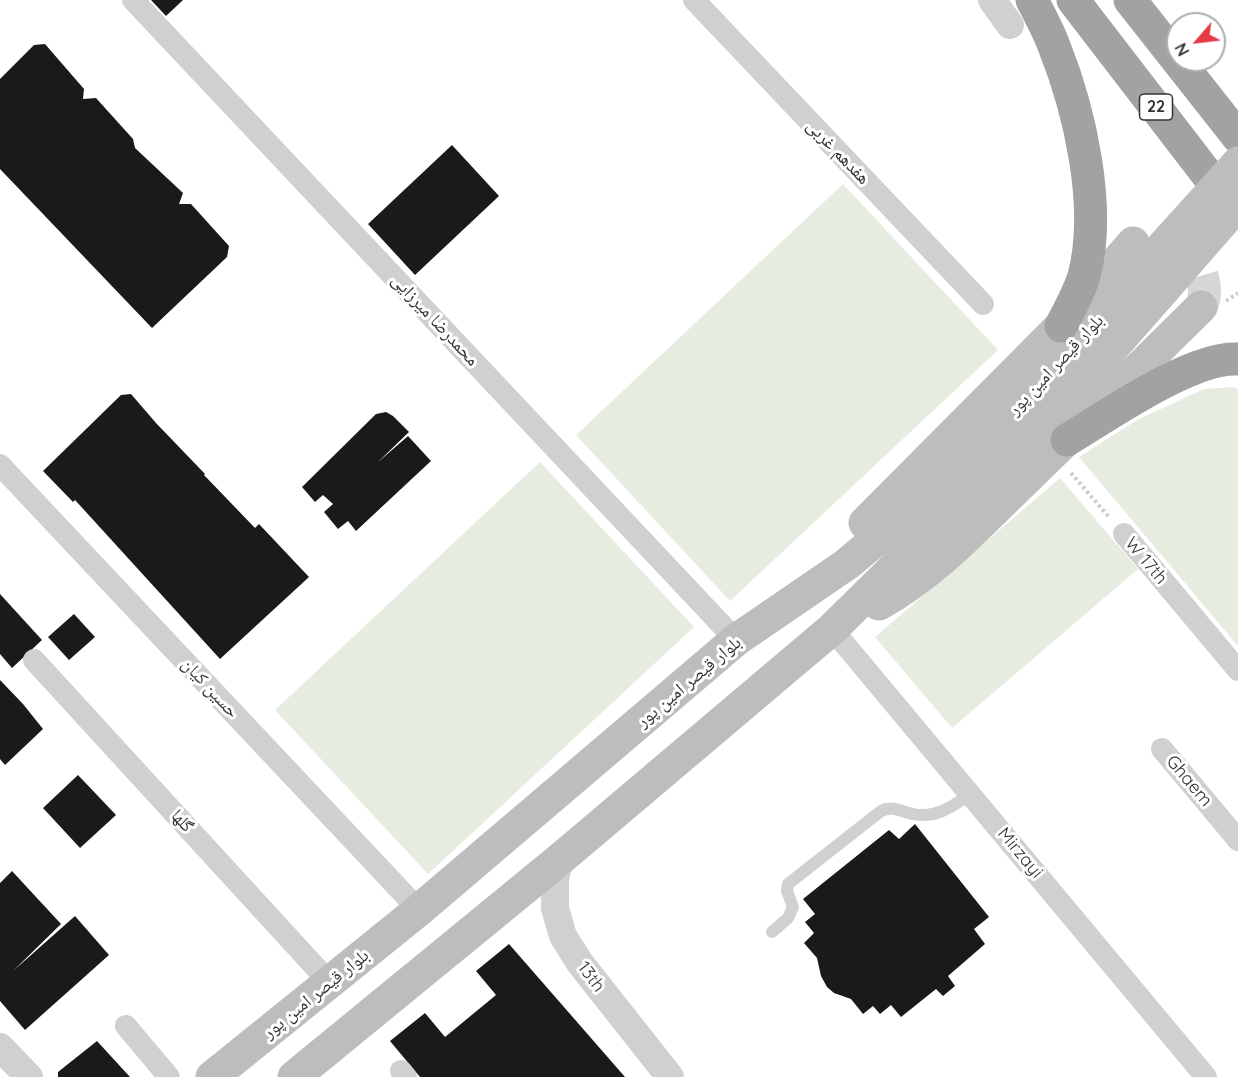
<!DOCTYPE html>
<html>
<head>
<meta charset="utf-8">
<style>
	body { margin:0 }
	#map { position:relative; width:1238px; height:1077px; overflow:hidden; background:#fff; font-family:Quicksand,sans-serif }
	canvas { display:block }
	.north { position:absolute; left:1166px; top:12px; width:60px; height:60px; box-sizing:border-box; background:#fff; border:2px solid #adadad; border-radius:50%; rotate:242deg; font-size:16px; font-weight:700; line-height:24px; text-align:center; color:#333 }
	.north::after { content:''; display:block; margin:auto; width:21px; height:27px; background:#e63946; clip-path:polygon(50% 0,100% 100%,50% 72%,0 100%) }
</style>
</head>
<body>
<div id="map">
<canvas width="1238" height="1077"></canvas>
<div class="north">N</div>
</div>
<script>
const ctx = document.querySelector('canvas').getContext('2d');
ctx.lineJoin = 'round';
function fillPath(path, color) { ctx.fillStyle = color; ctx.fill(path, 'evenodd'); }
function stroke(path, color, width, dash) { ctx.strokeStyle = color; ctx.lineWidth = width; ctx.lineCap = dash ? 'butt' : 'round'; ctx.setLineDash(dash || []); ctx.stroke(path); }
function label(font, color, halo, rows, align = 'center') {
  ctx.font = font + ' Quicksand,"Noto Naskh Arabic",sans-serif'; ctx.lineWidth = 6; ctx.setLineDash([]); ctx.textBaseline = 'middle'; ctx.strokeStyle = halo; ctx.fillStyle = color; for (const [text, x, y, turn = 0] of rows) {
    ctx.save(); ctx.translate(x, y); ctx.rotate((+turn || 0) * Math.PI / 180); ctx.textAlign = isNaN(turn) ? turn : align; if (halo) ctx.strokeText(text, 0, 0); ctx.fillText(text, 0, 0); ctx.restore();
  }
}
fillPath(new Path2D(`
	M843 184 998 350 730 601 576 435Z
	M1234 387 1238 389V646L1079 457 1137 420 1204 389Z
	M540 462 694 627 428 874 275 710Z
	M1060 478 1138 569 952 728 875 637Z`), '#e6ecdf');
fillPath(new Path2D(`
	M151 0H183L166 16Z
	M45 44 84 89 83 99 96 98 133 139 135 148 183 193 179 204H191L229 246 227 257 152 328 0 169V79L34 45Z
	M452 145 499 196 415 275 368 224Z
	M131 394 156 423 205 474 204 475 255 528 259 524 309 577 220 659 75 500 73 502 43 471 121 395Z
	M386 412 393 416 409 432 377 463 408 436 431 461 356 531 348 521 338 529 324 512 333 504 323 495 315 502 302 487 376 414Z
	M0 594 42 640 12 668 0 654Z
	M74 614 95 637 69 660 48 637Z
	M0 680 23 704 43 729 5 765 0 759Z
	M78 775 116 815 80 848 43 808Z
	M915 824 989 917 974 929 985 944 948 976 955 986 943 996 936 989 901 1017 891 1005 880 1014 873 1006 863 1014 851 999 834 993 827 987 821 976 817 958 804 943 814 933 805 922 815 914 803 899 889 830 899 839Z
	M12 871 61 924 13 971 75 916 109 955 25 1030 0 1001V883Z
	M509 944 625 1077H420L390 1041 425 1013 445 1037 496 995 476 971Z
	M97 1041 130 1077H58V1072Z`), '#1a1a1a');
stroke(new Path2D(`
	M1172 239C1177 241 1184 245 1188 249 1200 264 1210 289 1201 307`), '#d6d6d6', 33, [33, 16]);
stroke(new Path2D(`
	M1226 301 1238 293
	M1071 473 1109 517`), '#cdcdcd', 4, [3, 3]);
stroke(new Path2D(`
	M772 932 788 918 793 907 787 891 788 884 881 811C892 805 902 812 913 814 936 819 953 806 970 794`), '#d0d0d0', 12);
stroke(new Path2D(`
	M133 0 736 640
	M694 0 983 304
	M0 465 419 910
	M1124 534 1238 670
	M832 629 1206 1077
	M34 660 330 983
	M1162 749 1238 840
	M126 1026 169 1077
	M401 1071 406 1077`), '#d0d0d0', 22);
stroke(new Path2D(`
	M992 0 1010 25
	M559 860 555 879V908L563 936 580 963 670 1077
	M0 1047 29 1077`), '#d0d0d0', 28);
stroke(new Path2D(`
	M865 523 1061 326 1133 243
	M879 604C935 573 979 524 1025 480 1084 423 1142 365 1201 307
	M212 1077 419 910 736 640 847 564 897 522 970 455 1047 377 1145 266
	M294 1077 559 860 832 629 1076 389 1165 288`), '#bdbdbd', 33);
stroke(new Path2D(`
	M1032 0C1040 15 1048 30 1054 46 1080 111 1102 207 1084 276 1079 293 1069 310 1061 326
	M1073 0 1233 208
	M1130 0 1238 137
	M1067 440C1107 416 1192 356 1238 359`), '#a2a2a2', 33);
stroke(new Path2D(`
	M1145 266 1238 163
	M1165 288 1238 204`), '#bdbdbd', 33);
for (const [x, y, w] of [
	[1156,107,33]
]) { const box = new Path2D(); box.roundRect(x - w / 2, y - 13, w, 26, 4.5); ctx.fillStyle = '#fff'; ctx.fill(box); stroke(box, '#333', 1.5); }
label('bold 16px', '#333', null, [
	["22",1156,107]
]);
label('18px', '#333', '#fff', [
	["هفدهم غربی",838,152,46],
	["محمدرضا میرزایی",435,320,47],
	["بلوار قیصر امین پور",1056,365,-47],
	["W 17th",1146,561,50],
	["بلوار قیصر امین پور",689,682,-40],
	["حسین کیان",210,688,47],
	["Ghaem",1189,781,50],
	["گلها",182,821,48],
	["Mirzayi",1020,853,50],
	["13th",591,977,53],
	["بلوار قیصر امین پور",316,994,-39]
]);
</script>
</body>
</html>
